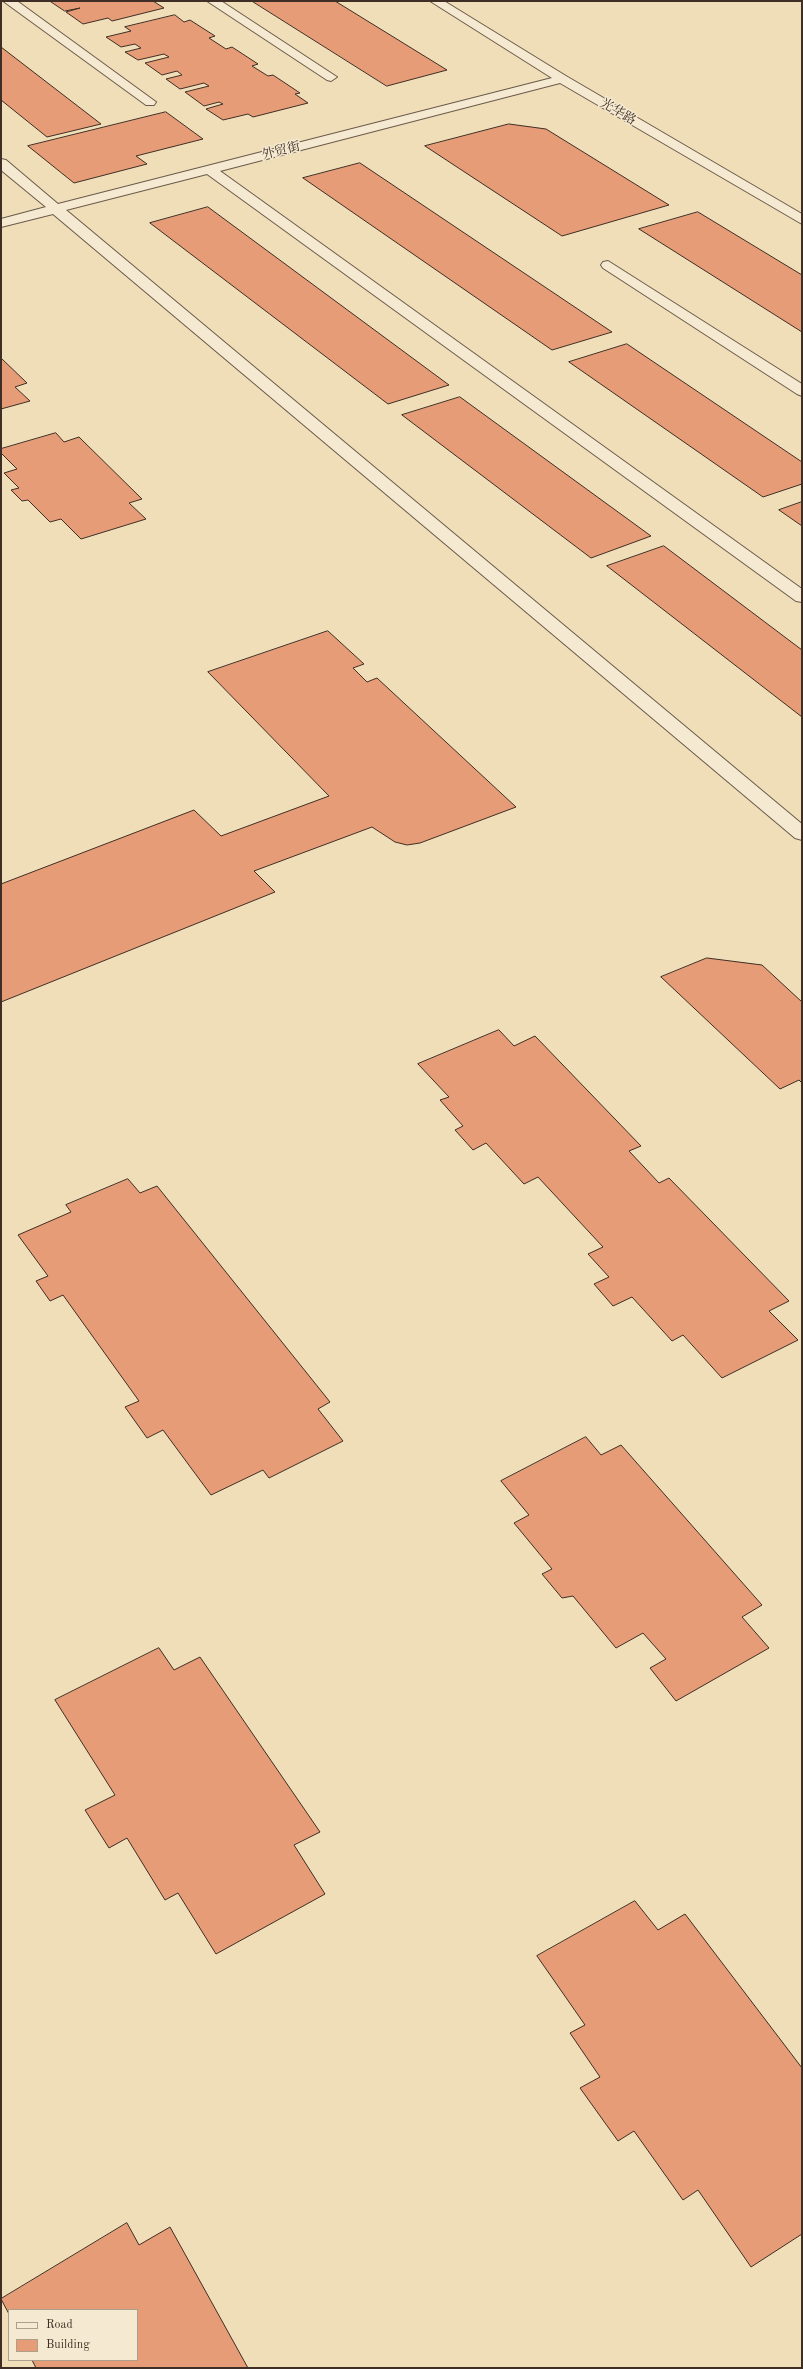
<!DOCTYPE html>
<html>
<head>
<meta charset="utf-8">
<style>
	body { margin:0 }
	#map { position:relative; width:803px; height:2369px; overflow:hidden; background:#f0deb8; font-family:"Old Standard TT",serif }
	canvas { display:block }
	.frame { position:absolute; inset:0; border:2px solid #3f2e25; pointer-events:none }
	.legend { position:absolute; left:8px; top:2309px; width:130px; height:52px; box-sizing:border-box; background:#f5ead1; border:1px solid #ac9f8c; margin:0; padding:5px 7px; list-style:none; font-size:12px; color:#3f2e25 }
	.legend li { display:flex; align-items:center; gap:8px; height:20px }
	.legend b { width:20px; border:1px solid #ac9f8c }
</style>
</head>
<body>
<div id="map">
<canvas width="803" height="2369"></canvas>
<div class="frame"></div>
<ul class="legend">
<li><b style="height:5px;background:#f5ead1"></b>Road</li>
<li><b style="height:11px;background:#e69c76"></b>Building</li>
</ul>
</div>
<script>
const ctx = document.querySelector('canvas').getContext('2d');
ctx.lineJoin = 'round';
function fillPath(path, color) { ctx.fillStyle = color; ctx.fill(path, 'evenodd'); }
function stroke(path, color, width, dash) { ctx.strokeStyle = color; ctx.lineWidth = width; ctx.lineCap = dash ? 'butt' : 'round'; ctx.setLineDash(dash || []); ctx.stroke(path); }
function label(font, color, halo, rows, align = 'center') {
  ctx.font = font + ' "Old Standard TT","Noto Serif SC",serif'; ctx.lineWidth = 3; ctx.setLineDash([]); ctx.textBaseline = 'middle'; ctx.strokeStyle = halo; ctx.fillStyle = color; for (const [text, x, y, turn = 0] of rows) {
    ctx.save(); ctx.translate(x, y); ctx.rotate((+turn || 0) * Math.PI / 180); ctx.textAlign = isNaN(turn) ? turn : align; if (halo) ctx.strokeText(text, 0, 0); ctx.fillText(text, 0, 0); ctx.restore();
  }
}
const building = new Path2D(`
	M50 1H153L164 8 112 21 108 18 83 24 66 12 80 8 65 11Z
	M252 1H335L447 70 387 86Z
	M175 15 184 22 190 20 215 36 209 38 226 49 232 47 258 64 252 66 268 76 273 75 300 93 295 94 308 103 253 117 248 114 223 120 206 109 223 104 219 102 204 106 185 92 209 86 204 83 180 89 166 79 182 75 177 71 162 75 145 63 169 57 164 54 138 60 125 52 141 48 135 44 121 47 106 37 131 31 125 27Z
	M1 47 101 124 47 137 1 100Z
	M166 112 203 139 136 156 147 164 74 183 28 146Z
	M509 124 546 129 669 205 562 236 425 146Z
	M360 163 612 332 552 350 303 178Z
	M208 207 449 385 388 404 150 223Z
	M698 212 802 275V332L639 229Z
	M627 344 802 462V484L763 497 569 362Z
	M1 358 27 383 15 387 30 401 1 409Z
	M460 397 651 536 591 558 402 415Z
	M56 433 64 442 79 437 142 499 129 503 146 519 81 539 61 519 50 522 28 500 22 501 11 490 19 488 4 473 17 469 1 453V449Z
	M802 502V526L779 510Z
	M664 546 802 650V717L607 566Z
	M328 631 364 664 353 668 367 682 377 678 516 807 420 843 407 845 395 842 372 827 254 871 275 892 1 1002V884L194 810 221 836 329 796 208 672Z
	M707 958 762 965 802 1002V1083L799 1080 780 1089 661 977Z
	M499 1030 514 1046 535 1036 641 1146 629 1151 659 1183 669 1178 789 1301 769 1311 798 1340 722 1378 683 1335 672 1341 632 1297 613 1306 594 1284 609 1277 588 1254 603 1247 538 1177 524 1184 486 1143 473 1150 455 1130 463 1126 440 1100 449 1097 418 1064Z
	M128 1179 140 1193 157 1186 330 1402 318 1409 343 1441 269 1478 263 1470 211 1495 163 1430 147 1438 125 1407 139 1401 63 1295 50 1301 36 1281 48 1276 18 1235 71 1212 66 1205Z
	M586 1437 601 1455 621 1445 762 1605 742 1617 769 1648 676 1701 650 1668 666 1659 643 1633 616 1648 573 1596 562 1598 542 1574 552 1569 514 1523 529 1515 501 1481Z
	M159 1648 174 1670 200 1657 320 1832 294 1845 325 1894 216 1954 178 1893 165 1900 127 1838 109 1848 85 1810 115 1795 55 1700Z
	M635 1901 658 1930 685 1914 802 2068V2234L751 2267 698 2190 683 2200 634 2131 618 2141 580 2088 600 2077 570 2033 585 2025 537 1956Z
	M127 2223 139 2245 170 2227 248 2368H36L32 2360H137V2310H9V2314L1 2299Z`);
fillPath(building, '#e69c76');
stroke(building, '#3f2e25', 1);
const minor = new Path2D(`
	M3 1H17L156 102 154 105H146Z
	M207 1H221L337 77 331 81 327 80Z
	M430 1H444L566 76 802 214V224L560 83 220 171 802 589V602L796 601 207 174 66 210 802 824V840L795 838 53 214 1 227V219L46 207 1 170V159L6 160 58 204 552 78Z
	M608 261 802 384V396L797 394 603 268 601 265 603 262Z`);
stroke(minor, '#6b5a4a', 2);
fillPath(minor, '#f5ead1');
label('13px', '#3f2e25', '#f5ead1', [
	["光华路",618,112,31],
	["外贸街",281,151,-14]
]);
</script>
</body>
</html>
